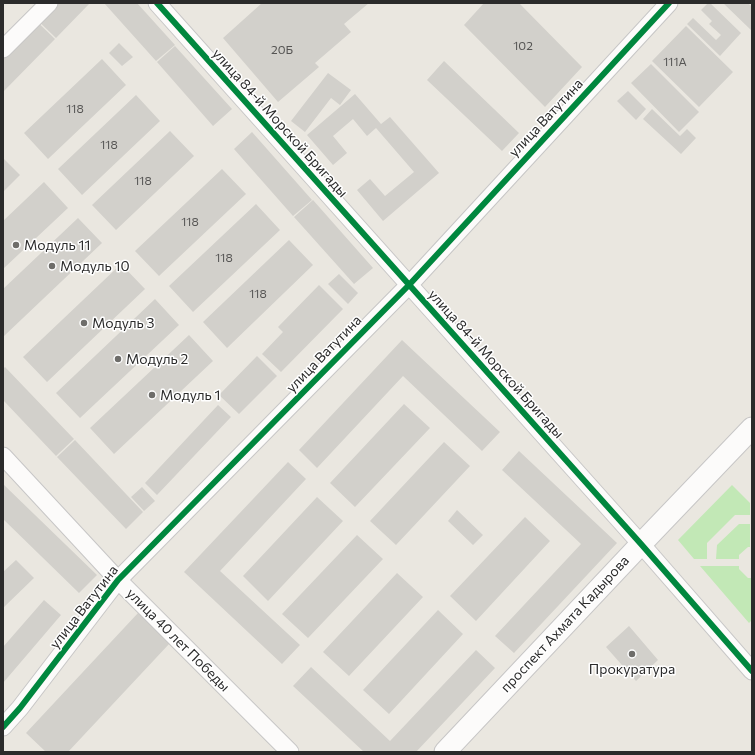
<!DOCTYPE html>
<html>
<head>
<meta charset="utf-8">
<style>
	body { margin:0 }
	#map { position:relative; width:755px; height:755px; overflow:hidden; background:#eae7e0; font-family:Commissioner,sans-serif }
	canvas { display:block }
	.frame { position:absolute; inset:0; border:4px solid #2b2b2b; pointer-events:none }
</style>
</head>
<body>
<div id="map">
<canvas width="755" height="755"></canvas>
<div class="frame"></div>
</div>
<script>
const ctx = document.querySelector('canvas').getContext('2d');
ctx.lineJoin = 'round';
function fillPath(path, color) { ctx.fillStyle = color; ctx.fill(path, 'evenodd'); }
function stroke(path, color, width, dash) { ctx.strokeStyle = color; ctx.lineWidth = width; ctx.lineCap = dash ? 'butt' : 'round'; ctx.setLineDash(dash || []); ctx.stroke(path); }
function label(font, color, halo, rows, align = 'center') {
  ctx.font = font + ' Commissioner,sans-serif'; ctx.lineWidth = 3; ctx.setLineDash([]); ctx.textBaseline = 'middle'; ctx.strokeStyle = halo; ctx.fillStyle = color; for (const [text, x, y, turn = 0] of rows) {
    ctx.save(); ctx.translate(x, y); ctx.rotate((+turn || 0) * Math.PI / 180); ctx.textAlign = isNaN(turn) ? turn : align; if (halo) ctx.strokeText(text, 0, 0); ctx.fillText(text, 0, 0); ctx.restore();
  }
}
fillPath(new Path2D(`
	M732 485 750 503V515H735L707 543V559H694L678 540Z
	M739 524H750V547H748L739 555V559H716L717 545Z
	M700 566H739V569L748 578H751V621L749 623Z`), '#c2e8b6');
fillPath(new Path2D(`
	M38 3H90L56 38 29 12Z
	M104 3H137L175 45 156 61Z
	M262 3H369L344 24 351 32 315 63 319 67 278 102 223 38Z
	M484 3H519L582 67 545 107 464 25Z
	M708 3H710L741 33 720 56 687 24 693 18 716 40 721 35 709 24 712 21 701 10Z
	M723 3H748L752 7V31Z
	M28 13 55 39 3 92V38Z
	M686 26 733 72 699 107 652 61Z
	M119 43 133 57 122 66 109 53Z
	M175 46 232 109 213 126 157 62Z
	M102 59 126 85 48 159 24 133Z
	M444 61 519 133 502 151 427 80Z
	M651 64 699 112 679 132 631 83Z
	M328 73 351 90 340 105 331 98 305 132 291 121Z
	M628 91 646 109 636 120 617 101Z
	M355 94 381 124 390 117 439 173 383 221 357 190 370 179 385 196 414 172 376 128 367 136 353 119 333 136 347 153 333 165 307 135Z
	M136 95 160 121 82 195 58 169Z
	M652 109 680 136 687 129 696 138 681 154 643 119Z
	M170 131 194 156 116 230 92 205Z
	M252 132 312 200 293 216 234 149Z
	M3 158 20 175 3 192Z
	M222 169 246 194 159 276 135 251Z
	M44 182 68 208 3 269V221Z
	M313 200 373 268 354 284 294 217Z
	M256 204 280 230 193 312 169 286Z
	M78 218 102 243 3 337V289Z
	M289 240 313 265 227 348 203 322Z
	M121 264 145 289 47 382 23 357Z
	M339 274 358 293 348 304 328 284Z
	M319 285 343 309 281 372 262 354 283 332 278 327Z
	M155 299 179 325 80 418 56 393Z
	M189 335 213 361 114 454 90 428Z
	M402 340 500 432 482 451 403 376 317 468 299 450Z
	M257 356 277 376 239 414 219 395Z
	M5 367 74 439 56 456 3 400V369Z
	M404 404 430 428 355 507 330 483Z
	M218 405 231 417 157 495 145 483Z
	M75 440 143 512 126 529 57 457Z
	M444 442 470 466 396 545 370 521Z
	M519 451 617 543 514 653 495 636 581 544 502 470Z
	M288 462 306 479 220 571 300 645 282 664 184 572Z
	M3 484 97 575 79 593 3 519Z
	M142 487 155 501 144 511 131 497Z
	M317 497 343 521 268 601 243 576Z
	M457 510 483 535 473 545 448 521Z
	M525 517 550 541 476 621 450 596Z
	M357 535 383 559 308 638 282 614Z
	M16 560 34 578 3 608V572Z
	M397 573 423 597 349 676 323 652Z
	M44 600 61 615 3 683V647Z
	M438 610 463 634 389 714 363 690Z
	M138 613 170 643 68 752H46L26 733Z
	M629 626 658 660 636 681 606 647Z
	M476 650 495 668 416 752H364L293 686 311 667 390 741Z`), '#d2d0cb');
const minor = new Path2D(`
	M157 3 641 544 752 671
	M3 49 49 3
	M3 456 118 580 290 752
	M3 727 20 708 118 580 409 285 669 3`);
const tertiary = new Path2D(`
	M445 752 641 544 752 428`);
stroke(minor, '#c7c6c6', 19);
stroke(tertiary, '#c7c6c6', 23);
stroke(minor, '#fcfbfa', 17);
stroke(tertiary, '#fcfbfa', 21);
stroke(new Path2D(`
	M157 3 641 544 752 671
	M3 727 20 708 118 580 409 285 669 3`), '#00873e', 6);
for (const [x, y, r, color] of [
	[16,245,4,"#6e6d6a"],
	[52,266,4,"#6e6d6a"],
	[84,323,4,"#6e6d6a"],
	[118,359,4,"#6e6d6a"],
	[152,395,4,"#6e6d6a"],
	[632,654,4,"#6e6d6a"]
]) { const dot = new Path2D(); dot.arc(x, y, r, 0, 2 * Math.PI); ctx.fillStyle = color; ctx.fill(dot); stroke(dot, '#fff', 1.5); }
label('12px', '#565554', null, [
	["102",523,46],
	["20Б",282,50],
	["111А",675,62],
	["118",75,109],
	["118",109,145],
	["118",143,181],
	["118",190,222],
	["118",224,258],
	["118",258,294]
]);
label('14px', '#2b2b2b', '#fff', [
	["улица Ватутина",546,118,-47],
	["улица 84-й Морской Бригады",280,123,48],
	["улица Ватутина",324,354,-46],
	["улица 84-й Морской Бригады",496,364,48],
	["улица Ватутина",84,607,-52],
	["проспект Ахмата Кадырова",565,624,-47],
	["улица 40 лет Победы",178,640,45]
]);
label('14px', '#2b2b2b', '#fff', [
	["Модуль 11",24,245],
	["Модуль 10",60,266],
	["Модуль 3",92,323],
	["Модуль 2",126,359],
	["Модуль 1",160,395],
	["Прокуратура",632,669,"center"]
], 'left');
</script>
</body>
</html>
